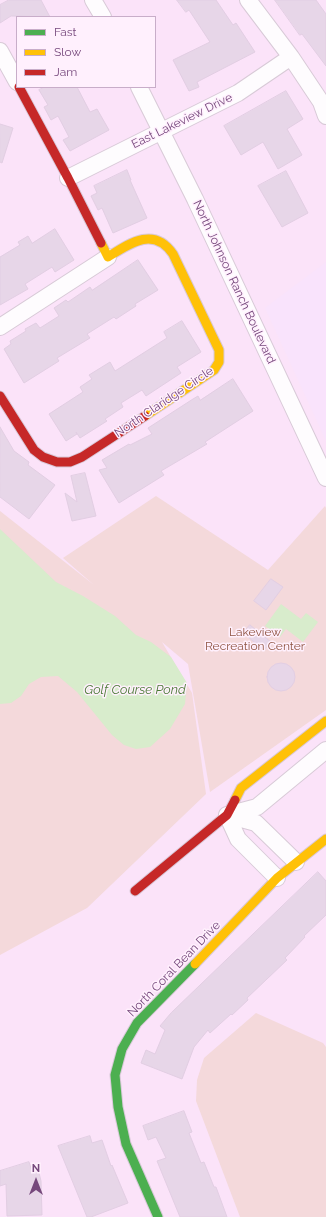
<!DOCTYPE html>
<html>
<head>
<meta charset="utf-8">
<style>
	body { margin:0 }
	#map { position:relative; width:326px; height:1217px; overflow:hidden; background:#f9edf8; font-family:Raleway,sans-serif }
	canvas { display:block }
	.legend { position:absolute; left:16px; top:16px; width:140px; height:72px; box-sizing:border-box; background:#fff0fd; border:1px solid #c8adc9; margin:0; padding:5px 7px; list-style:none; font-size:12px; color:#76487c }
	.legend li { display:flex; align-items:center; gap:8px; height:20px }
	.legend b { width:20px; border:1px solid #c8adc9 }
	.north { position:absolute; left:16px; top:1161px; width:40px; height:40px; -webkit-text-stroke:3px #fff0fd; paint-order:stroke; rotate:0deg; font-size:11px; font-weight:700; line-height:16px; text-align:center; color:#76487c }
	.north::after { content:''; display:block; margin:auto; width:14px; height:18px; background:#76487c; clip-path:polygon(50% 0,100% 100%,50% 72%,0 100%) }
</style>
</head>
<body>
<div id="map">
<canvas width="326" height="1217"></canvas>
<ul class="legend">
<li><b style="height:5px;background:#4caf50"></b>Fast</li>
<li><b style="height:5px;background:#ffc107"></b>Slow</li>
<li><b style="height:5px;background:#c62828"></b>Jam</li>
</ul>
<div class="north">N</div>
</div>
<script>
const ctx = document.querySelector('canvas').getContext('2d');
ctx.lineJoin = 'round';
function fillPath(path, color) { ctx.fillStyle = color; ctx.fill(path, 'evenodd'); }
function stroke(path, color, width, dash) { ctx.strokeStyle = color; ctx.lineWidth = width; ctx.lineCap = dash ? 'butt' : 'round'; ctx.setLineDash(dash || []); ctx.stroke(path); }
function label(font, color, halo, rows, align = 'center') {
  ctx.font = font + ' Raleway,sans-serif'; ctx.lineWidth = 3; ctx.setLineDash([]); ctx.textBaseline = 'middle'; ctx.strokeStyle = halo; ctx.fillStyle = color; for (const [text, x, y, turn = 0] of rows) {
    ctx.save(); ctx.translate(x, y); ctx.rotate((+turn || 0) * Math.PI / 180); ctx.textAlign = isNaN(turn) ? turn : align; if (halo) ctx.strokeText(text, 0, 0); ctx.fillText(text, 0, 0); ctx.restore();
  }
}
fillPath(new Path2D(`
	M0 0H326V1217H0ZM17 17H155V87H17Z`), '#fbe3f9');
fillPath(new Path2D(`
	M326 262V441L265 308Z`), '#f9e3fc');
fillPath(new Path2D(`
	M156 496 268 570 325 506 326 508V710L210 792 188 664 162 642 192 693 206 794 87 908 0 955V511L94 585 63 558Z
	M256 1013 323 1043 326 1047V1217H240L196 1101 197 1080 204 1058Z`), '#f4d9db');
fillPath(new Path2D(`
	M0 529 56 582 83 596 115 616 136 635 151 642 171 657 187 683 185 704 170 729 150 747 136 749 124 745 112 735 77 692 58 676 41 677 29 684 21 696 11 703 0 704Z
	M281 604 301 619 306 613 318 622 303 642 286 629 280 637 265 626Z`), '#d8eccc');
const building = new Path2D(`
	M9 0H41L50 17 11 16 0 23V5Z
	M177 0H216L233 25 236 23 255 52 197 82 199 87 189 91 173 60 210 42 189 10 186 12Z
	M275 0H316L326 14V66L302 34 300 35Z
	M45 87H77L90 112 97 109 109 130 70 151 63 140 69 137 58 116 51 120 44 107 48 105 39 90Z
	M286 91 303 119 287 129 302 155 278 169 263 142 241 155 224 126Z
	M0 124 13 128 2 163 0 162Z
	M127 170 131 180H130L147 218 113 233 102 208 98 210 91 196 97 193 94 186Z
	M286 171 308 213 282 227 258 186Z
	M55 229 74 260 55 272 52 267 25 284 28 289 0 305V257L20 245 18 242 28 236 32 243Z
	M138 260 158 290 135 304 136 306 116 319 114 317 87 334 90 338 57 358 59 361 24 383 4 349 11 344 10 341 26 331 25 329 36 323 40 328 59 316 54 308 66 300 68 302 90 287 92 290Z
	M182 321 201 352 177 367 181 373 146 396 142 390 121 403 123 407 105 419 107 421 80 438 76 432 77 434 66 441 49 414 83 392 80 387 92 379 89 375 110 362 115 371 167 338 164 332Z
	M233 379 253 411 205 442 207 444 161 471 164 475 119 503 99 470 107 468 102 460 129 444 130 445 152 434 148 428 193 399 198 396 200 400Z
	M0 427 14 451 29 462 28 465 55 485 29 519 0 497Z
	M85 473 96 516 72 521 65 493 77 502 71 476Z
	M271 579 283 587 266 610 254 601Z
	M250 625 271 642 264 650 243 633Z
	M267 677a14 14 0 1 1 28 0a14 14 0 1 1-28 0Z
	M318 872 326 881V915L304 936 305 937 285 958 287 960 247 998 248 1000 232 1015 231 1014 210 1033 208 1030 194 1047 182 1079 141 1063 146 1050 155 1054 165 1030 160 1026 171 1013Z
	M184 1111 192 1132 189 1133 201 1163 204 1162 214 1187H216L227 1217H180L157 1161 166 1158 156 1137 148 1140 143 1126Z
	M90 1136 92 1143 102 1140 111 1166 112 1165 128 1203 91 1217H87L58 1146Z
	M29 1162 32 1171 38 1169 41 1181 42 1215 7 1216 6 1184 0 1186V1171Z`);
fillPath(building, '#e7d6e8');
stroke(building, '#e2cee3', 1);
const street = new Path2D(`
	M93 0 103 17
	M248 0 291 57 321 102 326 116
	M0 51 17 82
	M139 87 195 199 326 478
	M68 178 238 93 291 57
	M0 327 108 257
	M227 815 257 807 326 750
	M227 815 256 823 296 862
	M227 815 238 839 277 878`);
const fast = new Path2D(`
	M158 1217 126 1144 118 1107 115 1075 122 1049 137 1023 195 964`);
const slow = new Path2D(`
	M101 243 108 257C130 243 154 226 173 254L219 350V362L214 370 145 416
	M235 800 241 788 326 721
	M195 964 277 878 326 839`);
const jam = new Path2D(`
	M19 87 68 178 101 243
	M0 396 34 450 43 457 57 462H70L82 457 145 416
	M135 891 227 815 235 800`);
stroke(street, '#d8cad7', 18);
stroke(fast, '#d8c9d8', 11);
stroke(slow, '#d8c9d8', 11);
stroke(jam, '#d8c9d8', 11);
stroke(street, '#fefcfe', 16);
stroke(fast, '#4caf50', 9);
stroke(slow, '#ffc107', 9);
stroke(jam, '#c62828', 9);
label('12px', '#76487c', '#fff0fd', [
	["East Lakeview Drive",182,121,-26],
	["North Johnson Ranch Boulevard",234,282,65],
	["North Claridge Circle",164,402,-34],
	["North Coral Bean Drive",174,969,-46]
]);
label('12px', '#905543', '#fff0fd', [
	["Lakeview",255,632],
	["Recreation Center",255,646]
]);
label('italic 13px', '#4c7b37', '#fff0fd', [
	["Golf Course Pond",135,690]
]);
</script>
</body>
</html>
